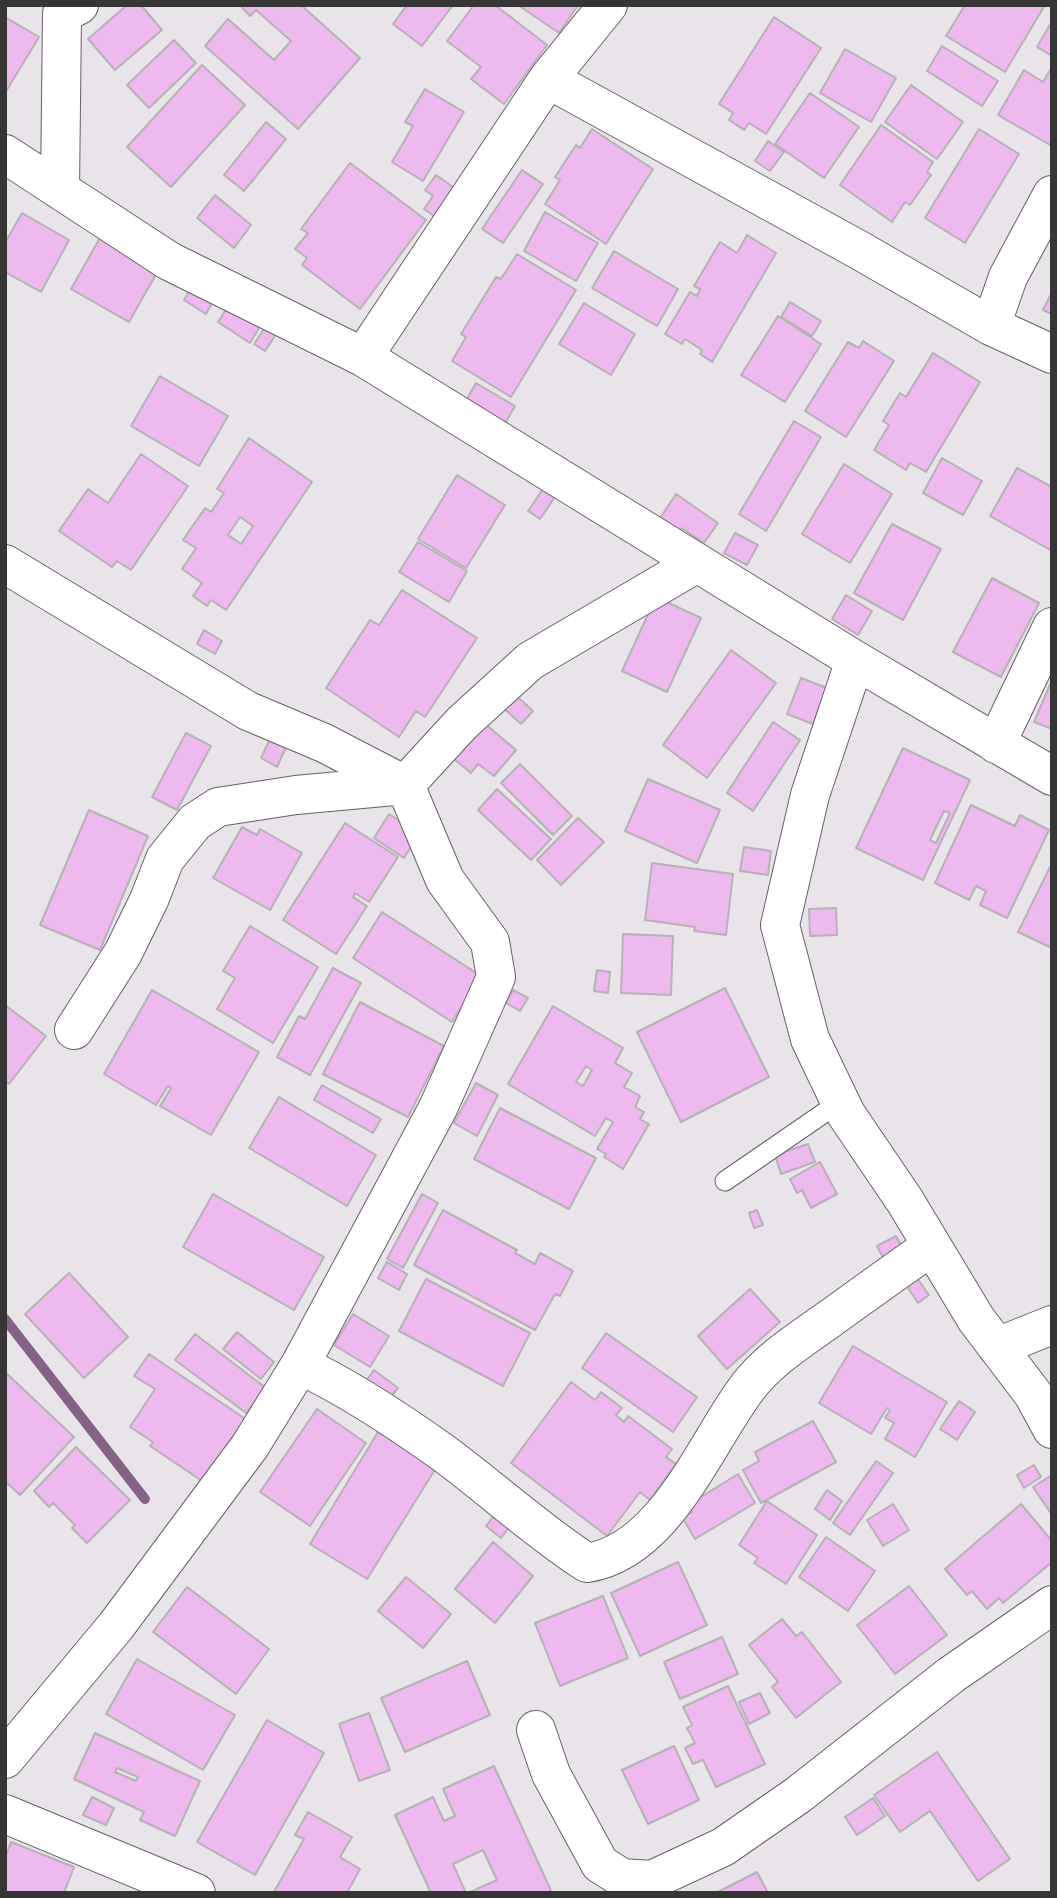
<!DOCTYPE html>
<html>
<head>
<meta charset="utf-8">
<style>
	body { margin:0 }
	#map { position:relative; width:1057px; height:1898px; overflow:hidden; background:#e9e4e9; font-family:"Noto Sans",sans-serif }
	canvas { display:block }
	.frame { position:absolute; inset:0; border:7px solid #373637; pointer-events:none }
</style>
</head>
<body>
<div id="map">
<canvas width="1057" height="1898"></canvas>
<div class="frame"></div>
</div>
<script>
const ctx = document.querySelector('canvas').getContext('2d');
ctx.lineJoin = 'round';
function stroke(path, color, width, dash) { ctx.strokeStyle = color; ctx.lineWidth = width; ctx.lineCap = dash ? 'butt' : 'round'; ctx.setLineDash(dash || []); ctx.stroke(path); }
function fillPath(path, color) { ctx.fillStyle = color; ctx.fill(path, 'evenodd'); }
stroke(new Path2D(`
	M5 1319 145 1499`), '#856386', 10);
const building = new Path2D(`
	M127 5H141L162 30 115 70 88 39Z
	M240 5H301L360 58 298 129 205 46 228 19 274 60 291 41 256 10 250 16Z
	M407 5H453L422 46 393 24Z
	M474 5H495L547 45 504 104 471 79 481 67 447 41Z
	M518 5H578L559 33Z
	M965 5H1045L1005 72 946 36Z
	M5 17 39 37 5 93Z
	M774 17 821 48 766 134 749 123 744 130 729 120 733 113 719 104Z
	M1052 21V56L1037 47Z
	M174 40 196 63 149 108 127 85Z
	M942 46 998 81 982 106 927 71Z
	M845 49 896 78 871 122 820 93Z
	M202 65 245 105 171 187 127 147Z
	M1052 67V141L1050 145 998 115 1024 70 1043 82Z
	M911 85 963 122 937 159 885 122Z
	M425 89 464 112 423 181 392 162 413 126 405 122Z
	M810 93 859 127 824 178 775 144Z
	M266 122 286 139 244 191 224 175Z
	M881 125 933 162 927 172 931 175 910 205 905 202 892 222 840 185Z
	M592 129 653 169 606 244 545 204 560 180 555 177 576 145 580 148Z
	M979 129 1019 154 965 243 925 218Z
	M768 141 784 152 770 171 755 161Z
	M350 163 426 220 360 309 302 265 307 258 295 249 308 233 301 229Z
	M522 170 543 184 503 243 482 229Z
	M436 175 460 192 441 221 424 209 433 196 425 190Z
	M215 195 251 225 234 248 197 218Z
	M545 212 598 243 576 281 524 251Z
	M22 213 69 240 41 292 5 272V243Z
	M747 235 776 253 712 362 700 354 702 350 685 339 682 344 665 334 690 292 697 296 700 289 694 286 720 242 737 253Z
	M101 236 159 269 129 322 71 289Z
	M614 251 678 289 657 326 592 288Z
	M517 254 576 290 511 397 452 361 466 337 461 334 496 277 501 279Z
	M196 279 218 293 206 314 184 300Z
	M1052 292V314L1043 310Z
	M790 302 821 321 812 336 781 317Z
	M230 303 262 323 250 343 218 322Z
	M584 303 635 334 611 375 559 344Z
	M778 316 821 344 785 402 741 375Z
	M266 326 277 333 265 351 254 344Z
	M863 341 894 361 846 437 805 411 848 342 859 348Z
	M933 353 980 382 926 472 910 463 906 470 874 450 889 425 883 421 900 393 906 397Z
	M160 376 228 416 199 466 131 426Z
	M476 383 515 406 504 425 465 402Z
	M794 421 821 437 766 531 739 514Z
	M249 438 312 482 226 610 211 600 207 606 193 596 202 583 182 569 196 548 183 540 205 508 211 512 224 493 217 489ZM240 517 253 526 241 544 228 535Z
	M141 454 188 486 131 570 117 561 112 567 59 531 88 489 108 503Z
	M942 458 982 481 963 515 923 493Z
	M844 464 892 494 850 563 802 534Z
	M1017 468 1052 487V551L990 516Z
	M457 475 505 505 466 568 418 539Z
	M543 489 555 497 540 519 528 511Z
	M676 494 718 523 704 543 682 528 680 531 660 518Z
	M892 524 941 549 903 620 854 593Z
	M735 533 758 545 747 565 724 553Z
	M418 542 467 571 449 602 399 572Z
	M992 578 1039 603 1001 677 953 652Z
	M402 590 477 638 425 717 416 711 399 737 326 688 370 620 379 625Z
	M846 595 872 611 858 635 832 619Z
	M656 597 701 618 667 692 622 671Z
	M204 630 222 641 215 654 197 644Z
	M731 650 776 683 707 778 663 745Z
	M801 678 827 688 813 724 787 714Z
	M1052 680V729L1034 722Z
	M510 690 533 711 521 724 499 704Z
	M477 717 516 750 494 776 478 764 471 773 454 759Z
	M773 722 800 740 753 811 727 793Z
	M186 733 211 746 177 810 152 797Z
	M272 735 288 743 277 767 261 758Z
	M903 748 970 780 923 880 856 848ZM944 811 950 813 936 843 930 840Z
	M520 764 572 816 553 835 501 783Z
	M648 779 720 810 697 863 625 831Z
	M497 789 551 839 531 860 478 810Z
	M971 805 1015 826 1020 815 1049 830 1007 918 980 905 986 891 976 886 969 900 935 883Z
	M89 810 148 836 100 950 40 925Z
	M389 814 419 834 404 858 374 838Z
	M578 818 604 842 561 885 537 860Z
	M345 823 398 857 369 902 355 893 353 897 367 906 336 954 283 920Z
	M242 827 257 835 260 829 302 853 270 910 213 878Z
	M744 847 771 851 768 875 740 871Z
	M652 863 733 874 726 935 694 931 695 927 645 920Z
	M1052 863V948L1018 932Z
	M836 908 837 935 810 936 809 909Z
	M382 912 481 976 452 1022 353 958Z
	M250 926 318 967 273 1043 217 1009 235 978 223 971Z
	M623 934 673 936 671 995 621 993Z
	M333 968 361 983 310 1075 277 1057 299 1016 305 1019Z
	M597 970 610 972 608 993 594 991Z
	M725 988 769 1077 681 1122 637 1032Z
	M152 990 259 1052 211 1135 160 1106 171 1088 168 1086 156 1105 104 1074Z
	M513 990 528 998 520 1011 506 1003Z
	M360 1002 444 1046 408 1117 323 1074Z
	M5 1005 46 1036 9 1084 5 1081Z
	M553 1006 623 1048 615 1063 632 1073 624 1087 640 1096 635 1107 644 1112 640 1119 649 1124 623 1169 604 1157 606 1154 597 1149 613 1122 606 1118 595 1136 508 1084ZM586 1066 592 1070 583 1086 576 1082Z
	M476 1083 498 1095 477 1136 454 1123Z
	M322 1085 381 1119 373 1133 314 1100Z
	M279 1097 376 1155 347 1206 249 1148Z
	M500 1108 596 1158 569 1209 474 1159Z
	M808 1144 815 1162 781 1174 775 1155Z
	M820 1162 837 1194 811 1208 802 1190 797 1193 790 1179Z
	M213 1194 324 1257 294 1310 183 1247Z
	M422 1194 438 1203 403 1268 387 1259Z
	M443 1210 517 1250 515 1253 535 1264 540 1253 573 1271 560 1296 555 1294 535 1330 414 1265Z
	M757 1210 763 1225 754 1228 749 1213Z
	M896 1236 904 1250 885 1261 877 1246Z
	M387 1262 407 1274 399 1290 378 1278Z
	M69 1273 128 1337 84 1378 25 1314Z
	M915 1275 929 1295 918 1303 904 1282Z
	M426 1279 530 1333 503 1386 399 1331Z
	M750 1289 780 1322 727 1369 698 1336Z
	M353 1314 389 1336 370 1367 334 1345Z
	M237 1332 274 1362 261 1379 223 1349Z
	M606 1333 697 1397 673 1432 582 1368Z
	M195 1334 266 1388 246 1413 175 1360Z
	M853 1346 947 1402 915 1457 885 1439 894 1423 885 1418 890 1410 887 1408 871 1434 819 1403Z
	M149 1354 253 1424 211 1487 150 1446 153 1442 130 1427 155 1389 134 1376Z
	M374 1370 398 1388 385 1404 362 1386Z
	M5 1372 74 1437 20 1495 5 1481Z
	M571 1382 595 1400 601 1392 622 1408 616 1415 624 1422 628 1416 672 1449 666 1457 676 1464 650 1500 640 1492 607 1536 511 1463Z
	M959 1401 975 1412 957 1440 940 1429Z
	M317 1409 366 1443 310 1526 260 1492Z
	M813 1421 836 1462 761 1503 743 1470 759 1461 755 1452Z
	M378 1432 436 1468 367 1579 310 1544Z
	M76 1447 130 1500 87 1543 72 1528 75 1525 53 1503 49 1507 34 1491Z
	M876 1461 893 1473 850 1535 833 1523Z
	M1034 1465 1041 1477 1024 1488 1017 1475Z
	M738 1474 755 1503 695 1539 682 1517 692 1512 688 1505Z
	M1052 1475V1515L1033 1487Z
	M827 1490 842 1501 830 1520 815 1509Z
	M767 1501 817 1535 786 1584 754 1563 758 1558 739 1545Z
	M893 1504 909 1530 883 1546 867 1520Z
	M1021 1504 1052 1541V1562L1003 1603 999 1598 987 1609 972 1591 967 1595 945 1569Z
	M499 1509 514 1521 501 1538 486 1526Z
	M826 1537 875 1571 848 1611 799 1577Z
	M493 1542 533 1576 495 1623 455 1589Z
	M678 1562 707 1625 640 1656 611 1593Z
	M406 1577 451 1614 423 1648 378 1611Z
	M909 1586 947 1635 895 1674 857 1625Z
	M187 1587 269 1649 236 1694 153 1632Z
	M603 1596 628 1658 560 1686 535 1623Z
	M782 1619 796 1636 802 1632 841 1682 796 1718 772 1687 778 1682 749 1645Z
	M722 1637 738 1674 680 1699 664 1662Z
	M137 1659 235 1715 203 1770 106 1714Z
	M467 1661 490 1715 405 1752 381 1698Z
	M728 1686 765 1764 716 1787 703 1760 693 1764 685 1748 695 1743 687 1728 692 1725 683 1707Z
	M760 1693 770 1713 749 1724 739 1702Z
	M369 1713 390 1770 359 1781 339 1724Z
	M267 1720 324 1753 255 1875 197 1842Z
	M95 1733 200 1781 175 1836 140 1820 144 1812 74 1779ZM117 1768 138 1777 136 1781 115 1772Z
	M674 1746 699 1800 648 1824 622 1770Z
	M937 1752 1010 1859 978 1881 930 1811 900 1832 874 1795Z
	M494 1766 552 1893H468L497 1880 483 1850 453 1864 466 1893H431L395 1815 433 1797 444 1821 455 1816 443 1789Z
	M92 1797 114 1808 106 1825 83 1815Z
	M873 1798 885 1816 857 1835 845 1817Z
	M308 1812 352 1837 340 1857 360 1869 347 1893 274 1892 304 1839 295 1835Z
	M11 1842 74 1867 64 1893H5V1858Z
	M757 1872 768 1893H716Z`);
fillPath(building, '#edb9ee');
stroke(building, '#b6b2b6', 2);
const lane = new Path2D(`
	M725 1181 840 1102`);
const street = new Path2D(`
	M548 79 859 250 991 326 1052 354
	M5 154 169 261 363 357 855 660 1052 776
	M60 190 62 14 79 5
	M991 326 1008 277 1052 195
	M363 357 548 79 608 5
	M5 564 248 711 324 743 405 785 445 880 490 942 496 977 438 1108 300 1365 250 1446 116 1626 5 1759
	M855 660 810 795 780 925 810 1039 846 1114 905 1201 976 1319 1033 1394 1052 1429
	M996 744 1052 627
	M74 1030 123 953 149 900 165 859 195 822 218 807 296 795 405 785 462 723 530 661 697 563
	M997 1347 1052 1325
	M300 1365C349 1388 397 1420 442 1452 491 1488 536 1530 587 1563 665 1551 705 1444 747 1388 768 1360 800 1340 828 1320 863 1295 897 1270 932 1246
	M536 1730 551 1774 600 1864 622 1878 652 1880 723 1847 798 1795 951 1675 1052 1605
	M5 1814 196 1893`);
stroke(lane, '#666266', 21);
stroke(street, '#666266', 40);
stroke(lane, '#fff', 19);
stroke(street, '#fff', 38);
</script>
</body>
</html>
